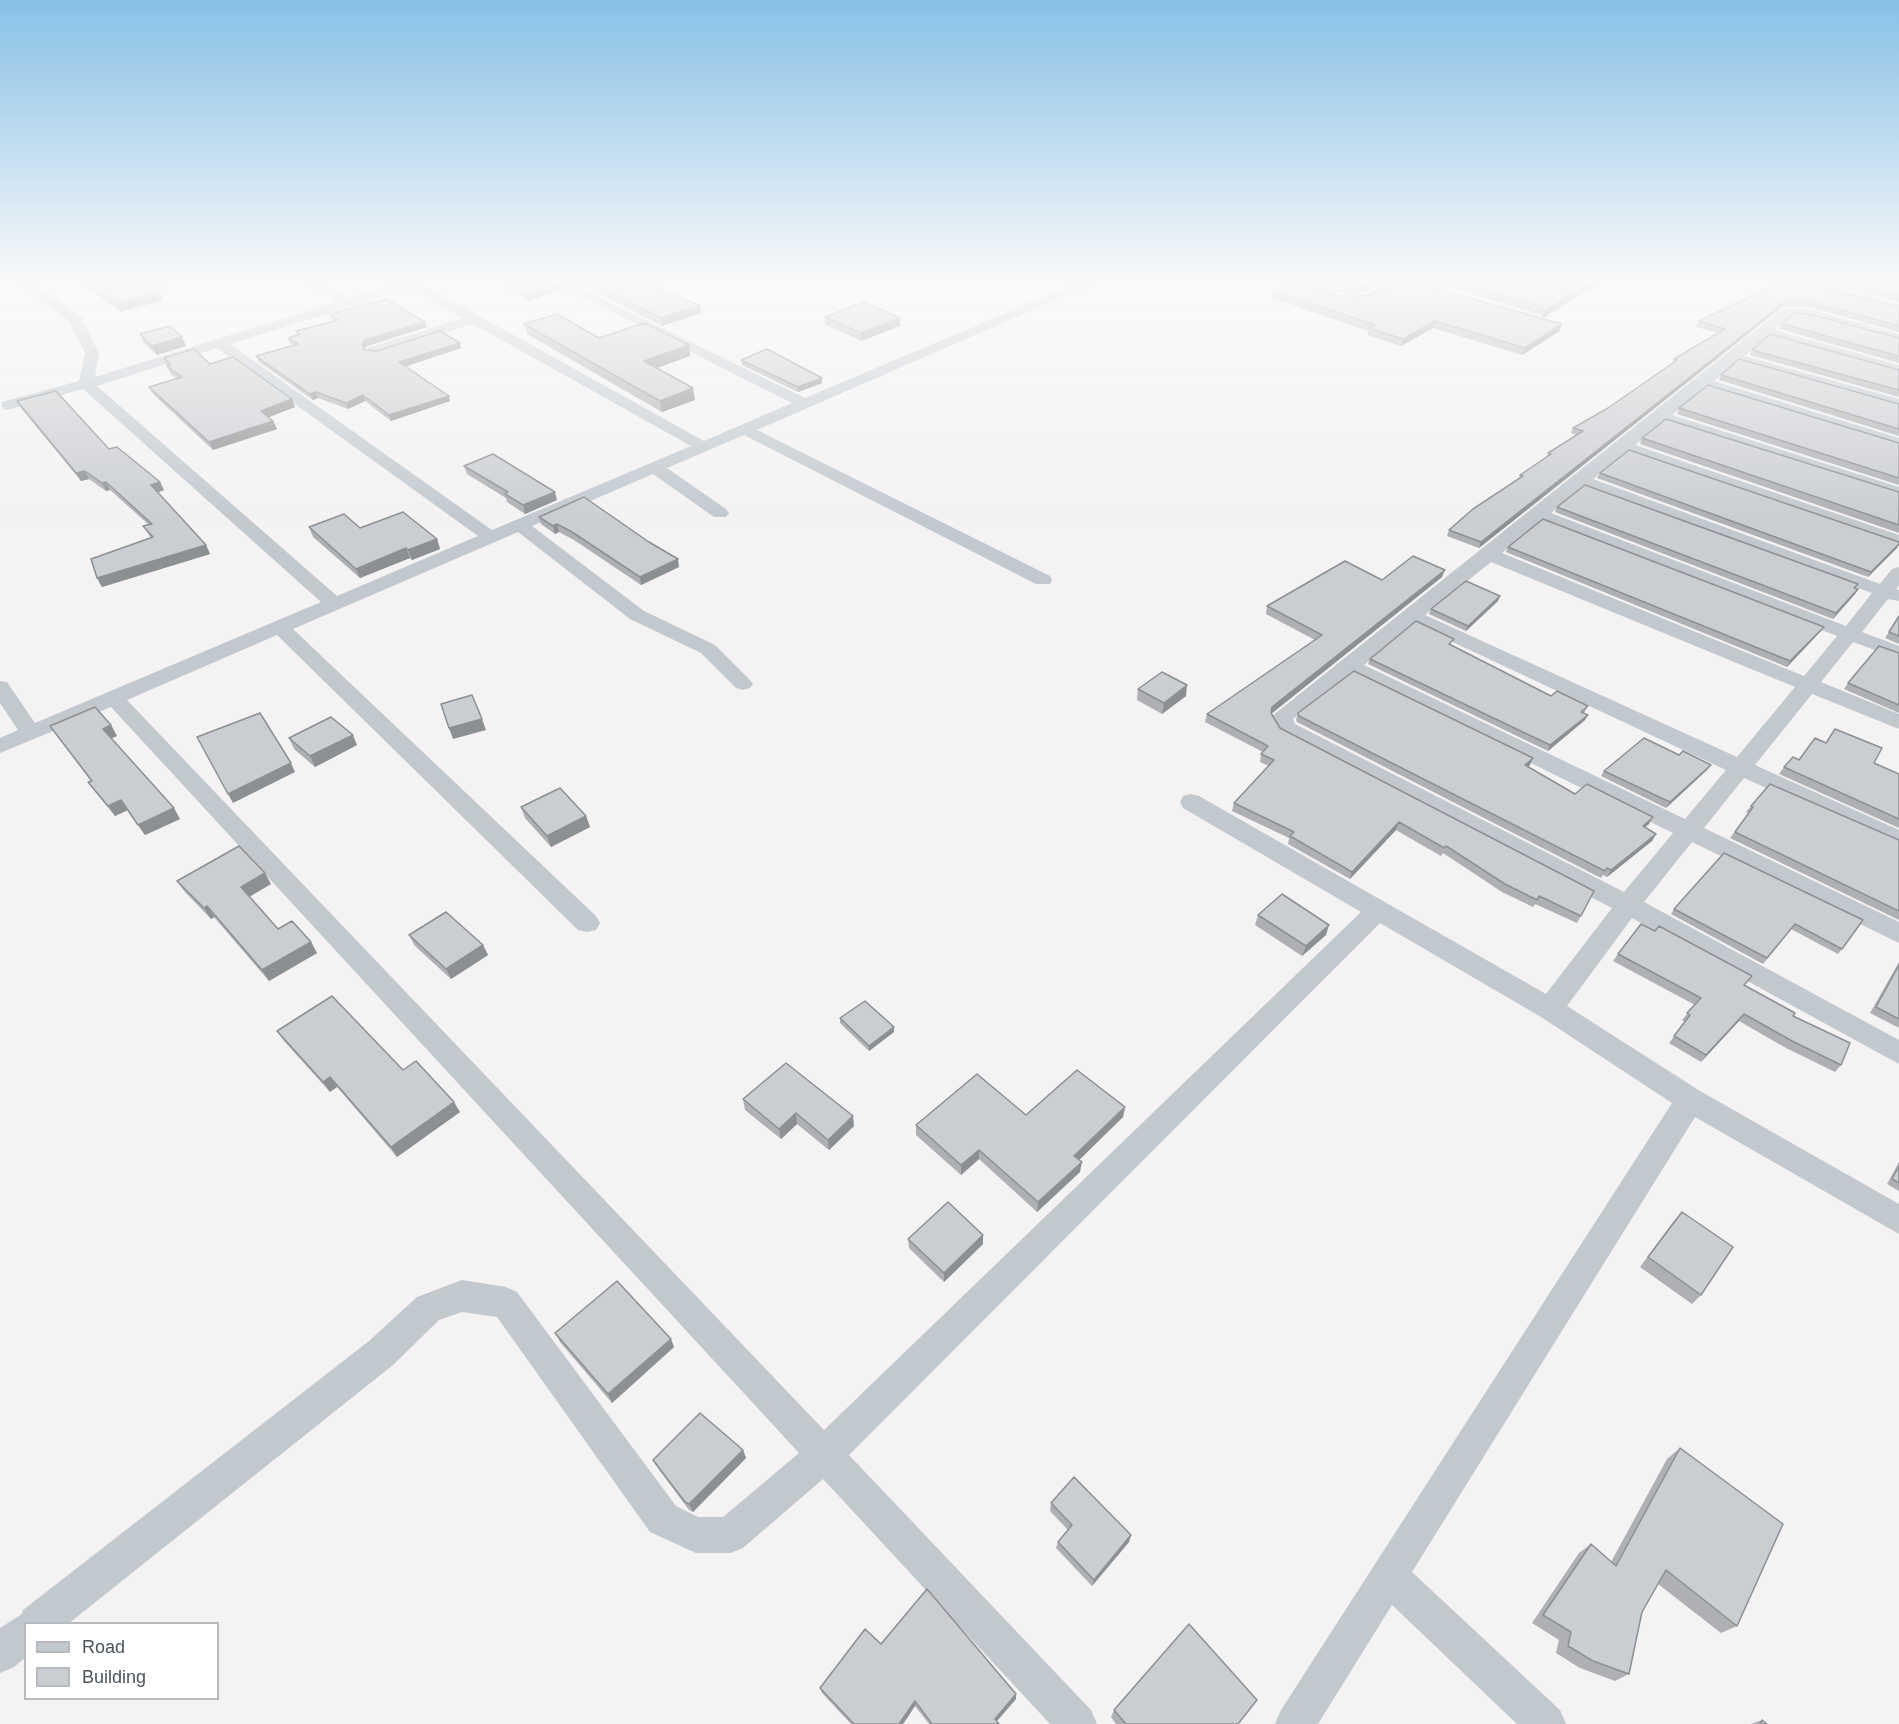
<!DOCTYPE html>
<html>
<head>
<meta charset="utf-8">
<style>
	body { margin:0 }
	#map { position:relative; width:1899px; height:1724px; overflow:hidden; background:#f4f2f2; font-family:Helvetica,sans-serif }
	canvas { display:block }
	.legend { position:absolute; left:24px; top:1622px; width:195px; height:78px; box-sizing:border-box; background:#fff; border:2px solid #b7bbbf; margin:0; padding:8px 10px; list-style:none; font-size:18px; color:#4b555e }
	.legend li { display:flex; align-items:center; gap:12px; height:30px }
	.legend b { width:30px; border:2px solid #b7bbbf }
</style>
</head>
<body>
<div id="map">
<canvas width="1899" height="1724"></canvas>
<ul class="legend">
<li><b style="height:8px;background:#c1c9cf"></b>Road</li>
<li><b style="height:16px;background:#cacdd1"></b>Building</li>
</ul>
</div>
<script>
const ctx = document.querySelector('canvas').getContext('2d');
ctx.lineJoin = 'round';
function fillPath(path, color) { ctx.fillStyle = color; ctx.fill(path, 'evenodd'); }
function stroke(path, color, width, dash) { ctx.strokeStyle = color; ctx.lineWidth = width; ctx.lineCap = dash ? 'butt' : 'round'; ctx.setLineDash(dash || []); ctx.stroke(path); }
fillPath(new Path2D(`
	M15 281H29L81 317 99 353 95 377 337 302 302 281H318L349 298 405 281H425L422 284 704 441 792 403 550 281H566L805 398 1082 281H1099L757 430 1050 576 1052 580 1050 584H1036L744 435 667 468 726 509 729 513 726 517H714L653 474 532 526 644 611 715 645 750 680 753 684 750 688 743 690 736 688 701 653 630 619 518 532 293 629 596 916 600 923 596 930 587 932 578 930 277 635 127 700 824 1430 1361 912 1183 808 1180 802 1183 796 1191 794 1199 796 1546 994 1612 908 1279 734 1271 720 1272 716 1782 309H1808L1899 334V342L1807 317 1790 316 1775 330 1899 365V374L1767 337 1745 356 1899 399V409L1736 362 1714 381 1899 438V448L1705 388 1672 415 1899 487V498L1663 422 1635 445 1899 535V546L1626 452 1593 479 1880 584 1892 569 1899 567V585L1896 589 1899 590V601L1888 599 1862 632 1899 646V659L1853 642 1821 682 1899 714V729L1812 694 1755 765 1899 830V848L1744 778 1704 828 1899 922V943L1692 842 1644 902 1899 1040V1064L1632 918 1567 1006 1700 1091 1899 1204V1234L1695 1117 1412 1572 1560 1710 1566 1724H1517L1392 1605 1318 1724H1275L1281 1710 1672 1103 1541 1017 1380 923 849 1455 1091 1710 1097 1724H1050L823 1479 743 1548 730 1553H696L650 1532 497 1317 462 1312 439 1320 393 1365 68 1624H26V1657L14 1667 0 1673V1628L22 1614 23 1610 369 1341 417 1297 462 1280 506 1287 517 1292 676 1506 698 1517H723L799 1453 111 707 0 753V738L18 730 0 703V681L7 682 35 723 321 602 83 389 7 410 2 408V402L79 381 85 353 70 322ZM410 288 463 318 368 348 366 351 368 354H378L473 324 691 446 492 530 230 344ZM217 348 478 536 337 596 97 386ZM1583 487 1872 593 1846 626 1551 513ZM1541 521 1837 636 1804 676 1502 553ZM1491 562 1795 687 1737 757 1425 615ZM1414 624 1726 770 1685 819 1364 665ZM1352 675 1673 833 1624 892 1295 724 1293 719Z
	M1284 281H1302L1338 294 1355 296 1370 293 1394 281H1410L1379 299 1355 304 1322 297Z
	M1789 281H1810L1899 304V312L1790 284Z`), '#c1c9cf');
fillPath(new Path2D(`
	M81 281H161L164 287 157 289 160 292 164 300 120 312 82 284Z
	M498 281H558L562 290 528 301 499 282Z
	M573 281H644L701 313 662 326 581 284Z
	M1309 281H1378L1377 287 1355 294 1339 292Z
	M1426 281H1536L1570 290 1575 287 1574 285 1558 281H1602L1543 318 1540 314Z
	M1782 281 1899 307V332L1809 307H1782L1479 548 1447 536 1449 530 1519 479 1520 475 1547 457 1548 453 1577 435 1571 433 1573 428 1608 408 1672 364 1674 359 1718 333 1696 327 1699 321Z
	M1819 281H1899V302Z
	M1273 291 1337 296 1560 331 1522 355 1433 328 1401 346 1367 335 1368 331 1272 298Z
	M330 314 425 322 427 327 367 346 364 350 377 351 461 348 405 366 450 401 391 421 365 401 348 409 318 398 313 400 259 362 256 356 294 346 290 343 288 338 298 335 296 331 334 321 332 320Z
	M825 317 900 318V326L861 341 826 325Z
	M524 324 599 338 689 345 690 356 657 368 695 400 662 412 527 334Z
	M1782 324 1899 338V363L1779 329Z
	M140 334 186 346 157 355 144 343Z
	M1752 350 1899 370V397L1750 355Z
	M164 358 210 364 292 399 295 407 269 417 273 421 277 429 213 450 153 394 149 387 177 379 170 373Z
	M741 360 822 383 798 392 742 365Z
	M1721 375 1899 404V436L1719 380Z
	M17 401 109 449 160 482 164 490 158 492 206 545 210 554 102 587 97 578 151 538 143 526 149 525 110 490 106 491 89 479 81 481 21 408Z
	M1679 408 1899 443V485L1677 414Z
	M1642 438 1899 492V533L1640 444Z
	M464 466 557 500 525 514 507 502 506 498 467 474Z
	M1600 473 1897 548 1868 577 1597 478Z
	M1557 507 1855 588 1858 589 1855 594 1833 619 1555 512Z
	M539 517 679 567 641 585 574 540 559 532 555 534 541 524Z
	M309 527 360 528 437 539 440 549 412 560 410 558 360 578 313 537Z
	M1508 547 1824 627 1820 632 1787 667 1506 552Z
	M1442 577 1271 714 1280 728 1594 891 1577 923 1535 904 1533 907 1502 892 1443 853 1441 856 1396 830 1350 879 1288 844 1289 838 1232 811 1234 803 1269 766 1260 762 1261 754 1263 752 1205 722 1207 714 1315 640 1266 614 1267 606 1382 580Z
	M1498 601 1466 631 1429 614 1431 609Z
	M1899 616V644L1885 638Z
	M1452 644 1451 645 1551 696 1588 706 1584 713 1588 715 1585 720 1548 751 1368 664 1370 659Z
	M1899 653V713L1844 689 1848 683Z
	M1138 689 1186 696 1162 714 1137 700Z
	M1298 713 1530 765 1528 767 1575 794 1649 824 1645 827 1656 834 1652 841 1607 877 1603 875 1601 878 1297 722 1296 720Z
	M111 725 117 736 111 738 180 819 145 835 128 810 115 816 96 793 88 782 91 781 50 726Z
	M289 738 357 745 315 767 294 749Z
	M1679 755 1707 770 1666 808 1601 776 1604 771Z
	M1799 760 1874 763 1899 774V828L1779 774 1784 767Z
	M1751 806 1899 840V920L1730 838 1749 813 1746 812Z
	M521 807 586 816 590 827 551 847 525 818Z
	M1724 853 1842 949 1838 954 1791 929 1763 964 1671 914 1674 909Z
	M177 881 271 884 249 897 278 929 311 942 317 953 269 981 214 917 211 919 184 891Z
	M1258 915 1326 935 1302 956 1255 925Z
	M409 935 483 945 488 955 451 979 415 946Z
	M1618 954 1744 985 1793 1016 1841 1065 1835 1072 1786 1048 1739 1021 1701 1062 1669 1043 1685 1022 1682 1020 1695 1005 1613 961Z
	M1899 962V1028L1870 1013Z
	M840 1018 894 1027V1032L869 1051 840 1023Z
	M277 1031 403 1070 460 1112 397 1157 337 1087 330 1092 284 1041Z
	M743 1099 854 1126 829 1150 797 1124 781 1139 745 1110Z
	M1125 1107 1123 1117 1079 1160 1080 1172 1037 1212 979 1159 961 1175 916 1135V1125Z
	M1899 1162V1191L1887 1184Z
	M1682 1212 1701 1295 1692 1304 1640 1267 1673 1222Z
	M983 1235V1244L944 1282 909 1248 908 1239Z
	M555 1333 674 1347 612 1403 560 1342Z
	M1680 1448 1737 1626 1721 1633 1658 1584 1642 1612 1629 1674 1615 1681 1580 1668 1556 1653 1559 1640 1532 1623 1579 1553 1591 1544 1611 1562 1667 1459Z
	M743 1450 746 1458 693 1512 689 1510 657 1467 653 1460Z
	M1051 1503 1131 1535 1129 1542 1092 1586 1056 1548 1058 1542 1068 1530 1050 1511Z
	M881 1644 1016 1699 997 1721 999 1724H929L915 1706 903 1724H851L822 1693 820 1688Z
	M1114 1710 1238 1724H1116L1111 1717Z
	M1762 1720 1767 1724H1751Z`), '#aeb0b4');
fillPath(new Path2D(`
	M152 281H161L164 287 151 291 147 282Z
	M1370 281H1378L1377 287 1355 294 1357 285Z
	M1594 281H1602L1543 318 1545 311Z
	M561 283 562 290 528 301 527 293Z
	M160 292 164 300 120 312 116 304Z
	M1785 302 1782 307 1479 548 1481 542Z
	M700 306 701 313 662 326 661 318Z
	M900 318V326L861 341V333Z
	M1435 321 1433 328 1401 346 1403 339Z
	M425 322 427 327 367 346 364 350 362 344 365 340Z
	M1562 324 1560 331 1522 355 1525 348Z
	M182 337 186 346 157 355 152 346Z
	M460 343 461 348 401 368 399 362Z
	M689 345 690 356 646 372 644 361Z
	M822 378V383L798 392V387Z
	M693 388 695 400 662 412 660 401Z
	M316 392 318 398 313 400 310 394Z
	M363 395 365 401 348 409 346 403Z
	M449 396 450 401 391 421 389 415Z
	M292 399 295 407 264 419 261 411Z
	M273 421 277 429 213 450 209 442Z
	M85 471 89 479 81 481 76 473Z
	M106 482 110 490 106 491 102 483Z
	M160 482 164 490 156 493 151 485Z
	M555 492 557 500 525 514 523 505Z
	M557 524 559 532 555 534 553 526Z
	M437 539 440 549 412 560 408 550Z
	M1899 544 1897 548 1868 577 1871 572Z
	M206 545 210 554 102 587 97 578Z
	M406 548 410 558 360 578 356 569Z
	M678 559 679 567 641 585 640 577Z
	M1445 570 1442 577 1271 714 1272 707Z
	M1858 589 1855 594 1833 619 1836 613Z
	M1500 596 1498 601 1466 631 1468 626Z
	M1824 627 1820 632 1787 667 1790 661Z
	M1187 685 1186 696 1162 714 1164 703Z
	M1588 715 1585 720 1548 751 1550 745Z
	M482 719 486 730 453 739 449 728Z
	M111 725 117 736 110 739 103 729Z
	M353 735 357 745 315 767 310 756Z
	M1533 758 1530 765 1522 772 1525 765Z
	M291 763 295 772 233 803 228 794Z
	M1711 765 1707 770 1666 808 1670 802Z
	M121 800 128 810 115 816 108 806Z
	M174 808 180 819 145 835 138 825Z
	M586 816 590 827 551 847 547 836Z
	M1653 817 1649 824 1639 833 1643 826Z
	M1399 822 1396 830 1350 879 1352 872Z
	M1656 834 1652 841 1607 877 1611 870Z
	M265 873 271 884 247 898 241 887Z
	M207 906 214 917 211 919 204 908Z
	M1329 925 1326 935 1302 956 1306 946Z
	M311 942 317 953 269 981 262 970Z
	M483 945 488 955 451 979 446 969Z
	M1744 1014 1739 1021 1701 1062 1706 1055Z
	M894 1027V1032L869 1051V1046Z
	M330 1077 337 1087 330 1092 323 1082Z
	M454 1102 460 1112 397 1157 391 1147Z
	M1125 1107 1123 1117 1073 1166 1074 1156Z
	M796 1113 797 1124 781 1139 779 1129Z
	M853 1116 854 1126 829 1150 828 1140Z
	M979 1150V1159L961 1175V1165Z
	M1082 1162 1080 1172 1037 1212 1038 1202Z
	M983 1235V1244L944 1282V1273Z
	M671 1339 674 1347 612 1403 608 1394Z
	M743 1450 746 1458 693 1512 689 1504Z
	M1131 1535 1129 1542 1092 1586 1094 1580Z
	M1016 1694V1699L995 1723V1719Z
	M915 1701V1706L903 1724H899Z`), '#8d9092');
const building = new Path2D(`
	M86 281H152L147 282 160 292 116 304Z
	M506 281H558L561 283 527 293Z
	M588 281H644L700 306 661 318Z
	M1335 281H1370L1357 285 1340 283Z
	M1406 281H1409L1562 324 1525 348 1435 321 1403 339 1369 328 1375 325 1273 291 1293 282 1337 296 1360 297 1383 292Z
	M1451 281H1536L1570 290 1580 284 1578 281H1594L1545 311 1542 307Z
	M1782 281H1792L1899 307V326L1811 302H1785L1481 542 1449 530 1473 509 1523 476 1520 475 1551 454 1548 453 1583 431 1573 428 1608 408 1677 360 1674 359 1725 329 1699 321Z
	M1842 281H1899V296Z
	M386 299 425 322 365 340 362 344 364 350 377 351 440 331 460 343 399 362 449 396 389 415 363 395 346 403 316 392 310 394 256 356 298 344 288 338 300 334 296 331 338 320 330 314Z
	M864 302 900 318 861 333 825 317Z
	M1793 313 1809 314 1899 338V356L1782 324Z
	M557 314 599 338 644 323 689 345 644 361 693 388 660 401 524 324Z
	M170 326 182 337 152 346 140 334Z
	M1770 334 1899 370V390L1752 350Z
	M194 349 210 364 233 357 292 399 261 411 273 421 209 442 149 387 182 377 167 366 171 364 164 358Z
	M767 349 822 378 798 387 741 360Z
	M1739 359 1899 404V429L1721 375Z
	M1708 385 1899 443V478L1679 408Z
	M56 391 109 449 117 447 160 482 151 485 206 545 97 578 91 559 153 537 143 526 152 524 106 482 102 483 85 471 76 473 17 401Z
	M1666 419 1899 492V525L1642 438Z
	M1629 450 1899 542V544L1871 572 1600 473Z
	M493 454 555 492 523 505 505 494 508 492 464 466Z
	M1585 485 1858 584 1854 588 1858 589 1836 613 1557 507Z
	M584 497 649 542 678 559 640 577 572 532 557 524 553 526 539 517Z
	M403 512 437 539 408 550 406 548 356 569 309 527 344 514 360 528Z
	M1543 519 1824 627 1790 661 1508 547Z
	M1413 556 1445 570 1272 707 1271 713 1280 728 1594 891 1581 916 1539 896 1537 900 1505 884 1446 846 1444 848 1399 822 1352 872 1290 836 1294 832 1234 803 1274 760 1261 754 1268 746 1207 714 1322 635 1267 606 1345 561 1382 580Z
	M1466 581 1500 596 1468 626 1431 609Z
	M1899 616V636L1889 632Z
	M1416 621 1454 639 1449 644 1551 696 1557 691 1588 706 1581 712 1588 715 1550 745 1370 659Z
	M1879 646 1899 653V705L1848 683Z
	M1354 671 1533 758 1525 765 1575 794 1587 784 1653 817 1643 826 1656 834 1611 870 1607 868 1605 871 1299 716 1298 713Z
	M1162 672 1187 685 1164 703 1138 689Z
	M472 695 482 719 449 728 441 704Z
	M95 707 111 725 103 729 174 808 138 825 121 800 108 806 88 782 92 781 50 726Z
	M260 713 291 763 228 794 197 737Z
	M331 717 353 735 310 756 289 738Z
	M1835 729 1882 748 1874 763 1899 774V819L1784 767 1793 757 1799 760 1815 738 1826 743Z
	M1644 738 1679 755 1683 751 1711 765 1670 802 1604 771Z
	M1770 784 1899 840V911L1735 832 1753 807 1751 806Z
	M560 788 586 816 547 836 521 807Z
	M239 846 265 873 241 887 278 929 292 921 311 942 262 970 207 906 204 908 177 881Z
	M1724 853 1863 920 1842 949 1795 924 1767 958 1674 909Z
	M1282 894 1329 925 1306 946 1258 915Z
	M446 912 483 945 446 969 409 935Z
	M1641 924 1655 931 1659 926 1752 976 1744 985 1795 1013 1793 1016 1850 1043 1841 1065 1792 1041 1744 1014 1706 1055 1674 1036 1690 1015 1687 1013 1701 998 1618 954Z
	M1899 965V1019L1876 1007Z
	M332 996 403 1070 416 1061 454 1102 391 1147 330 1077 323 1082 277 1031Z
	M865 1001 894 1027 869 1046 840 1018Z
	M786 1063 853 1116 828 1140 796 1113 779 1129 743 1099Z
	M1077 1070 1125 1107 1074 1156 1082 1162 1038 1202 979 1150 961 1165 916 1125 977 1074 1026 1115Z
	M1899 1166V1183L1892 1179Z
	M948 1202 983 1235 944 1273 908 1239Z
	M1682 1212 1733 1247 1701 1295 1648 1257Z
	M617 1281 671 1339 608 1394 555 1333Z
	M700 1413 743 1450 689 1504 685 1502 653 1460Z
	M1680 1448 1783 1524 1737 1626 1666 1570 1642 1612 1629 1674 1593 1661 1568 1646 1571 1632 1543 1615 1591 1544 1616 1566Z
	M1074 1477 1131 1535 1094 1580 1058 1542 1072 1525 1051 1503Z
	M927 1589 1016 1694 995 1719 999 1724H932L915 1701 899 1724H854L820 1688 865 1629 881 1644Z
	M1189 1624 1257 1700 1238 1724H1126L1114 1710Z
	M1762 1720 1767 1724H1760Z`);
fillPath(building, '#cacdd1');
stroke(building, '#8d9092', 1.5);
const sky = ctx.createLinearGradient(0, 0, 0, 522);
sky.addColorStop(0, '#87c1e7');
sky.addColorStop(0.54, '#faf9f9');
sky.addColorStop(1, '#faf9f900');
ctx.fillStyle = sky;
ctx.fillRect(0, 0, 1899, 522);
</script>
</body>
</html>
